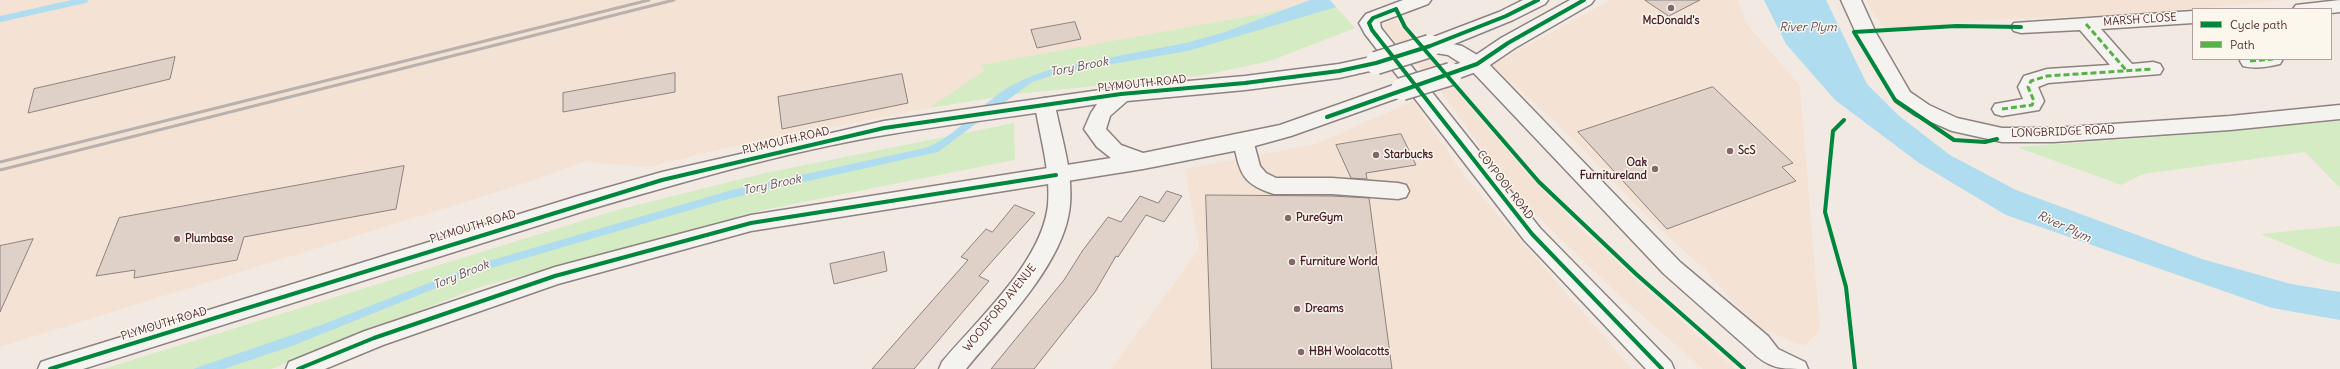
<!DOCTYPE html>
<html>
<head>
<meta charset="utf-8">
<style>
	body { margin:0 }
	#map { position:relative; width:2340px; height:369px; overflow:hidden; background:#f2eae2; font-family:Delius,sans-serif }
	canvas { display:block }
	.legend { position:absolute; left:2192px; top:8px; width:140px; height:52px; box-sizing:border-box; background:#fbf7ec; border:1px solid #b4a19f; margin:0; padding:5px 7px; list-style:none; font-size:12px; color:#4a1f2b }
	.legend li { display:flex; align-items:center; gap:8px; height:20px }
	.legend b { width:20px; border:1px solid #b4a19f }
</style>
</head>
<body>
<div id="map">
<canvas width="2340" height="369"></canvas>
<ul class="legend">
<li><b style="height:5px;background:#00873e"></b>Cycle path</li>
<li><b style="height:5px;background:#57b146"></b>Path</li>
</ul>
</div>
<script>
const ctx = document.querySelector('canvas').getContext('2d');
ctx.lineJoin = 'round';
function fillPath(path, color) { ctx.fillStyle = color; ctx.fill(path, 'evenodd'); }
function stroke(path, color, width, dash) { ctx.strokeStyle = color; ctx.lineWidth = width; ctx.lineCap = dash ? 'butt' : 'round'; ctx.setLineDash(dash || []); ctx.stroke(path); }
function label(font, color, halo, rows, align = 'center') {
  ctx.font = font + ' Delius,sans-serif'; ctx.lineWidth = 3; ctx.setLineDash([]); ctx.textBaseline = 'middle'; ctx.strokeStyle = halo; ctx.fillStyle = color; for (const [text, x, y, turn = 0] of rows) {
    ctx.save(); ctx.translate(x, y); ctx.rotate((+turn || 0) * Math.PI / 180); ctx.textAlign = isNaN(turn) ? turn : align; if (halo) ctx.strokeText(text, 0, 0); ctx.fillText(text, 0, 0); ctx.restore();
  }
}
fillPath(new Path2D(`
	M0 0H1310L1282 10 982 66 985 70 929 108 722 149 650 167 583 162 529 182 0 347Z
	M1610 0H1738L1746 23 1800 86 1820 330 1804 346 1755 326 1705 270 1651 221 1567 133 1492 65Z
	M1867 0H2290L2135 14 1987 20 1887 31 1872 13Z
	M1394 19 1516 161 1576 225 1735 369H1703L1613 290 1511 190 1442 93 1382 26Z
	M1414 101 1466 178 1632 369H1111L1199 249 1185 169 1315 144Z`), '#f4e3d4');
fillPath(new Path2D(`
	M1310 0H1330L1355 28 1270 61 1205 75 1016 94 929 108 985 70 981 65 1282 10Z
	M2340 121V188L2305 152 2143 174 2121 185 2017 147 2197 134Z
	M1014 123 1015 160 763 210 480 287 271 369H103L617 210 765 173Z
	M2340 226V264L2328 262 2261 234Z`), '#d5ebc3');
fillPath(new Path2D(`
	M1310 0H1360L1188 51 1060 73 1032 82 938 152 728 199 471 274 292 346 224 369H193L321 325 475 265 732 190 925 148C951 139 970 116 992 99 1010 84 1032 75 1055 68L1186 43 1225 32Z
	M1764 0H1826L1867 84 1898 115 1950 155 2016 190 2202 259 2291 284 2340 292V320L2272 308 2006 215 1919 163 1835 100 1786 44Z`), '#b0dcf0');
fillPath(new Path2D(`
	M1330 0H1362L1338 9Z`), '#f2eae2');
stroke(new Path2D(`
	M0 19 85 0`), '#b0dcf0', 6);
const building = new Path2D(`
	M1645 0H1700L1669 16Z
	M1075 22 1081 39 1037 48 1031 30Z
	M175 57 170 79 28 113 34 89Z
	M675 73V92L563 112V93Z
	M902 74 908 103 782 129 778 97Z
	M1713 87 1793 163 1782 167 1796 181 1667 229 1578 132Z
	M1401 134 1416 165 1366 173 1367 179 1351 178 1336 145Z
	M404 166 396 209 244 237 237 260 134 278 135 270 96 276 119 218Z
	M1167 191 1182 196 1164 222 1146 215 1118 257 1116 256 1095 292 1034 369H991L1064 280 1083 250 1108 217 1121 222 1140 196 1158 203Z
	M1206 195 1332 196 1369 198 1392 369H1212Z
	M1015 205 1035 213 979 276 989 281 914 369H872L968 260 961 257 986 229 992 232Z
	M33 239 0 312V246Z
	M884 252 887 271 834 284 830 264Z`);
fillPath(building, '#dfd1c8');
stroke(building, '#8e8281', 1);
const minor = new Path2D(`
	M1403 0H1431L1428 4 1380 22 1381 28 1540 228 1671 362 1674 369H1646L1524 240 1365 34 1359 23 1366 14Z
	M1841 0H1861L1876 33 1910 92 1929 105 1957 118 2002 128H2054L2230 116 2340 105V119L2230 130 2054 142H2002L1952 131 1915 115 1896 102 1856 33Z
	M2340 0V12L2331 13V9H2293L2296 5Z
	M2193 11V23L2101 29 2132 64 2153 62 2160 64 2163 69 2160 74 2048 83 2038 87 2044 101 2039 110 2002 116 1995 114 1992 109 1995 104 2023 99 2018 87 2024 76 2047 69 2110 65 2080 30 2021 33 2014 31 2011 27 2014 23Z
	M1430 39 1462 46 1484 59 1680 262 1768 336 1778 349 1805 362 1808 369C1780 369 1769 369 1750 350L1664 274 1470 69 1448 55 1423 51 1420 46 1423 41Z
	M2241 59H2283L2280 64C2268 67 2255 69 2243 66L2240 61Z
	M1045 98 1052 100 1055 105C1061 137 1073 171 1070 204 1066 262 1001 326 966 369H939L942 362C978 319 1042 262 1048 205 1051 172 1040 137 1035 105L1038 100Z
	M1244 133 1252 136 1260 166 1266 173 1276 178H1332L1398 183 1406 185 1409 191 1406 197 1398 199 1332 194H1274C1241 184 1240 172 1233 141L1236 136Z`);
const secondary = new Path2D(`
	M1523 0H1548L1545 4 1513 20 1437 51 1430 53 1423 51 1420 46 1423 41 1499 12Z
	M1570 0H1594L1591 4 1515 48 1484 69 1451 81 1444 79 1441 74 1444 69 1470 59 1501 38Z
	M1376 56 1383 58 1386 63 1383 68 1339 78 1245 90 1127 101 1110 116 1106 129 1121 145 1143 153 1280 125 1402 82 1409 84 1412 89 1409 94 1291 136 1244 149 1143 169 751 231 558 284 383 345 325 369H286L289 362 365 331 555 267 751 215 1111 158 1097 147 1084 129 1091 113 1097 104C1027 115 956 123 885 135 784 152 679 183 581 212L83 369H38L41 362 50 359 578 196 662 172 884 121 1121 87 1245 76 1339 64Z`);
stroke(minor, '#8e8281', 3);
stroke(secondary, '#8e8281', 3);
fillPath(minor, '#f5f3ef');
fillPath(secondary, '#f5f3ef');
stroke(new Path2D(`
	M0 162 649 0
	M0 170 674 0`), '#b7b1af', 3);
const secondaryBridge = new Path2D(`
	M1376 63 1430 46
	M1402 89 1451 74`);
stroke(secondaryBridge, '#8e8281', 25, []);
stroke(secondaryBridge, '#f5f3ef', 22);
stroke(new Path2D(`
	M2086 24 2126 70
	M2250 61 2273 59
	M2002 109 2032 105 2034 101 2028 87 2031 81 2047 76 2153 69`), '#57b146', 3, [6, 3]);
stroke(new Path2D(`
	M1396 9 1405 27 1539 182 1636 274 1744 369
	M1396 9 1373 18 1369 23 1372 30 1532 234 1662 369
	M1327 117 1477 64 1508 43 1584 0
	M1844 120 1833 131 1825 212 1846 287 1855 369
	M1997 139 1985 142 1954 140 1895 100 1854 32 1956 26 2021 27
	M50 369 662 180 884 128 1121 94 1245 83 1339 71 1376 63 1430 46 1506 16 1538 0
	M298 369 374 338 555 276 751 223 1056 175`), '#00873e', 4);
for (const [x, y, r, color] of [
	[1671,8,4,"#85666b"],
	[1730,151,4,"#85666b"],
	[1376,155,4,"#85666b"],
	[1655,169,4,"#85666b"],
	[1288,218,4,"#85666b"],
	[177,239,4,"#85666b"],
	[1292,262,4,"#85666b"],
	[1297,309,4,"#85666b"],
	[1301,352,4,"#85666b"]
]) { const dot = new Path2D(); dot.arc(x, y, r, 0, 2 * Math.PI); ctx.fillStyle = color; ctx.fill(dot); stroke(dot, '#fbf7ec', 1.5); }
label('11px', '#4a1f2b', '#fbf7ec', [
	["MARSH CLOSE",2140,20,-4],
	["PLYMOUTH ROAD",1142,84,-6],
	["LONGBRIDGE ROAD",2063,132,-2],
	["PLYMOUTH ROAD",786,141,-13],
	["COYPOOL ROAD",1505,185,52],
	["PLYMOUTH ROAD",473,227,-17],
	["WOODFORD AVENUE",1000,308,-51],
	["PLYMOUTH ROAD",164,324,-17]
]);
label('bold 11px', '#4a1f2b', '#fbf7ec', [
	["McDonald's",1671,21,"center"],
	["ScS",1738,151],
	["Starbucks",1384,155],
	["Oak",1647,163,"right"],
	["Furnitureland",1647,176,"right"],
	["PureGym",1296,218],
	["Plumbase",185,239],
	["Furniture World",1300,262],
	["Dreams",1305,309],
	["HBH Woolacotts",1309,352]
], 'left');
label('italic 12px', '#5c4d5e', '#fbf7ec', [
	["River Plym",1808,28],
	["Tory Brook",1079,67,-11],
	["Tory Brook",772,185,-12],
	["River Plym",2064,227,25],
	["Tory Brook",461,275,-22]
]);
</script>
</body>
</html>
